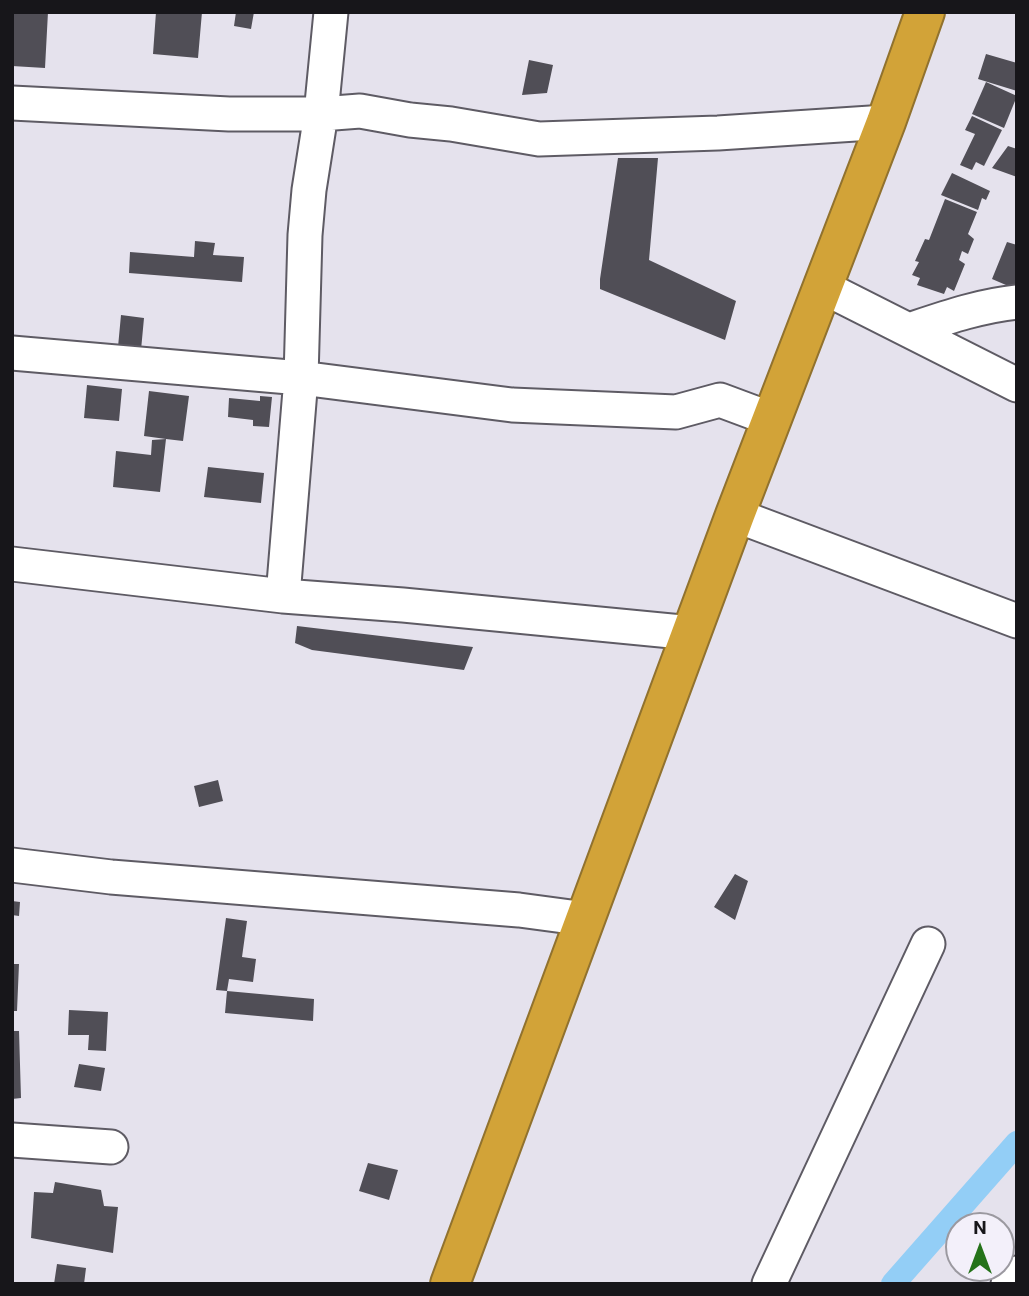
<!DOCTYPE html>
<html>
<head>
<meta charset="utf-8">
<style>
	body { margin:0 }
	#map { position:relative; width:1029px; height:1296px; overflow:hidden; background:#e5e2ed; font-family:Roboto,sans-serif }
	canvas { display:block }
	.frame { position:absolute; inset:0; border:14px solid #17161a; pointer-events:none }
	.north { position:absolute; left:945px; top:1212px; width:70px; height:70px; box-sizing:border-box; background:#f3f0fa; border:2px solid #9b99a0; border-radius:50%; rotate:0deg; font-size:19px; font-weight:700; line-height:28px; text-align:center; color:#17161a }
	.north::after { content:''; display:block; margin:auto; width:24px; height:32px; background:#247219; clip-path:polygon(50% 0,100% 100%,50% 72%,0 100%) }
</style>
</head>
<body>
<div id="map">
<canvas width="1029" height="1296"></canvas>
<div class="frame"></div>
<div class="north">N</div>
</div>
<script>
const ctx = document.querySelector('canvas').getContext('2d');
ctx.lineJoin = 'round';
function stroke(path, color, width, dash) { ctx.strokeStyle = color; ctx.lineWidth = width; ctx.lineCap = dash ? 'butt' : 'round'; ctx.setLineDash(dash || []); ctx.stroke(path); }
function fillPath(path, color) { ctx.fillStyle = color; ctx.fill(path, 'evenodd'); }
stroke(new Path2D(`
	M893 1284 1017 1143`), '#93cef6', 24);
fillPath(new Path2D(`
	M12 12H48L45 68 12 66Z
	M156 12H202L198 58 153 54Z
	M236 12H254L251 29 234 26Z
	M986 54 1017 63V91L978 79Z
	M529 60 553 65 547 93 522 95Z
	M986 82 1017 96 1004 128 972 114Z
	M972 116 1002 130 984 166 976 162 972 170 960 165 975 134 965 130Z
	M1008 146 1017 149V177L992 168Z
	M618 158H658L649 260 736 301 725 340 600 289V279Z
	M952 173 990 191 986 200 982 198 978 210 941 195Z
	M945 199 977 212 968 234 974 239 968 254 962 251 959 260 965 264 954 291 947 287 944 294 917 285 920 278 912 275 919 262 915 261 925 239 929 240Z
	M195 241 215 243 213 255 244 257 242 282 129 273 130 252 194 257Z
	M1007 242 1017 245V281L1013 288 992 279Z
	M121 315 144 318 141 350 118 347Z
	M87 385 122 389 119 421 84 418Z
	M149 391 189 396 183 441 166 439 160 492 113 487 116 451 151 455 152 440 166 439 144 436Z
	M260 396 272 397 269 427 253 426V420L228 417 229 398 260 401Z
	M208 467 264 473 261 503 204 497Z
	M297 626 473 647 464 670 312 650 295 643Z
	M218 780 223 801 199 807 194 786Z
	M735 874 748 881 735 920 714 907Z
	M12 901 20 902 19 916 12 915Z
	M226 918 247 921 242 957 256 959 253 982 229 979 227 991 216 990Z
	M12 964H19L17 1011H12Z
	M227 991 314 999 313 1021 225 1013Z
	M69 1010 108 1012 106 1051 88 1050 89 1035H68Z
	M12 1031H19L21 1098 12 1099Z
	M79 1064 105 1068 101 1091 74 1087Z
	M368 1163 398 1170 389 1200 359 1191Z
	M55 1182 101 1190 104 1206 118 1207 113 1253 31 1238 34 1192 53 1193Z
	M57 1264 86 1268 84 1284H54Z`), '#504e56');
const minor = new Path2D(`
	M12 103 229 114H321L360 111 410 120 451 124 539 139 718 133 886 122
	M821 286 1017 385
	M909 330C945 318 979 306 1017 302
	M12 353 301 378 512 405 676 412 720 400 771 419
	M735 515 1017 621
	M12 564 283 596 403 605 692 633
	M283 596 301 378 305 235 309 190 321 114 331 12
	M12 865 111 877 519 910 586 919
	M12 1140 111 1147
	M769 1284 928 944
	M1008 1284 1017 1273`);
const highway = new Path2D(`
	M450 1284 735 515 886 122 925 12`);
stroke(minor, '#5e5b64', 37);
stroke(highway, '#91722e', 42);
stroke(minor, '#fff', 33);
stroke(highway, '#d2a338', 38);
</script>
</body>
</html>
